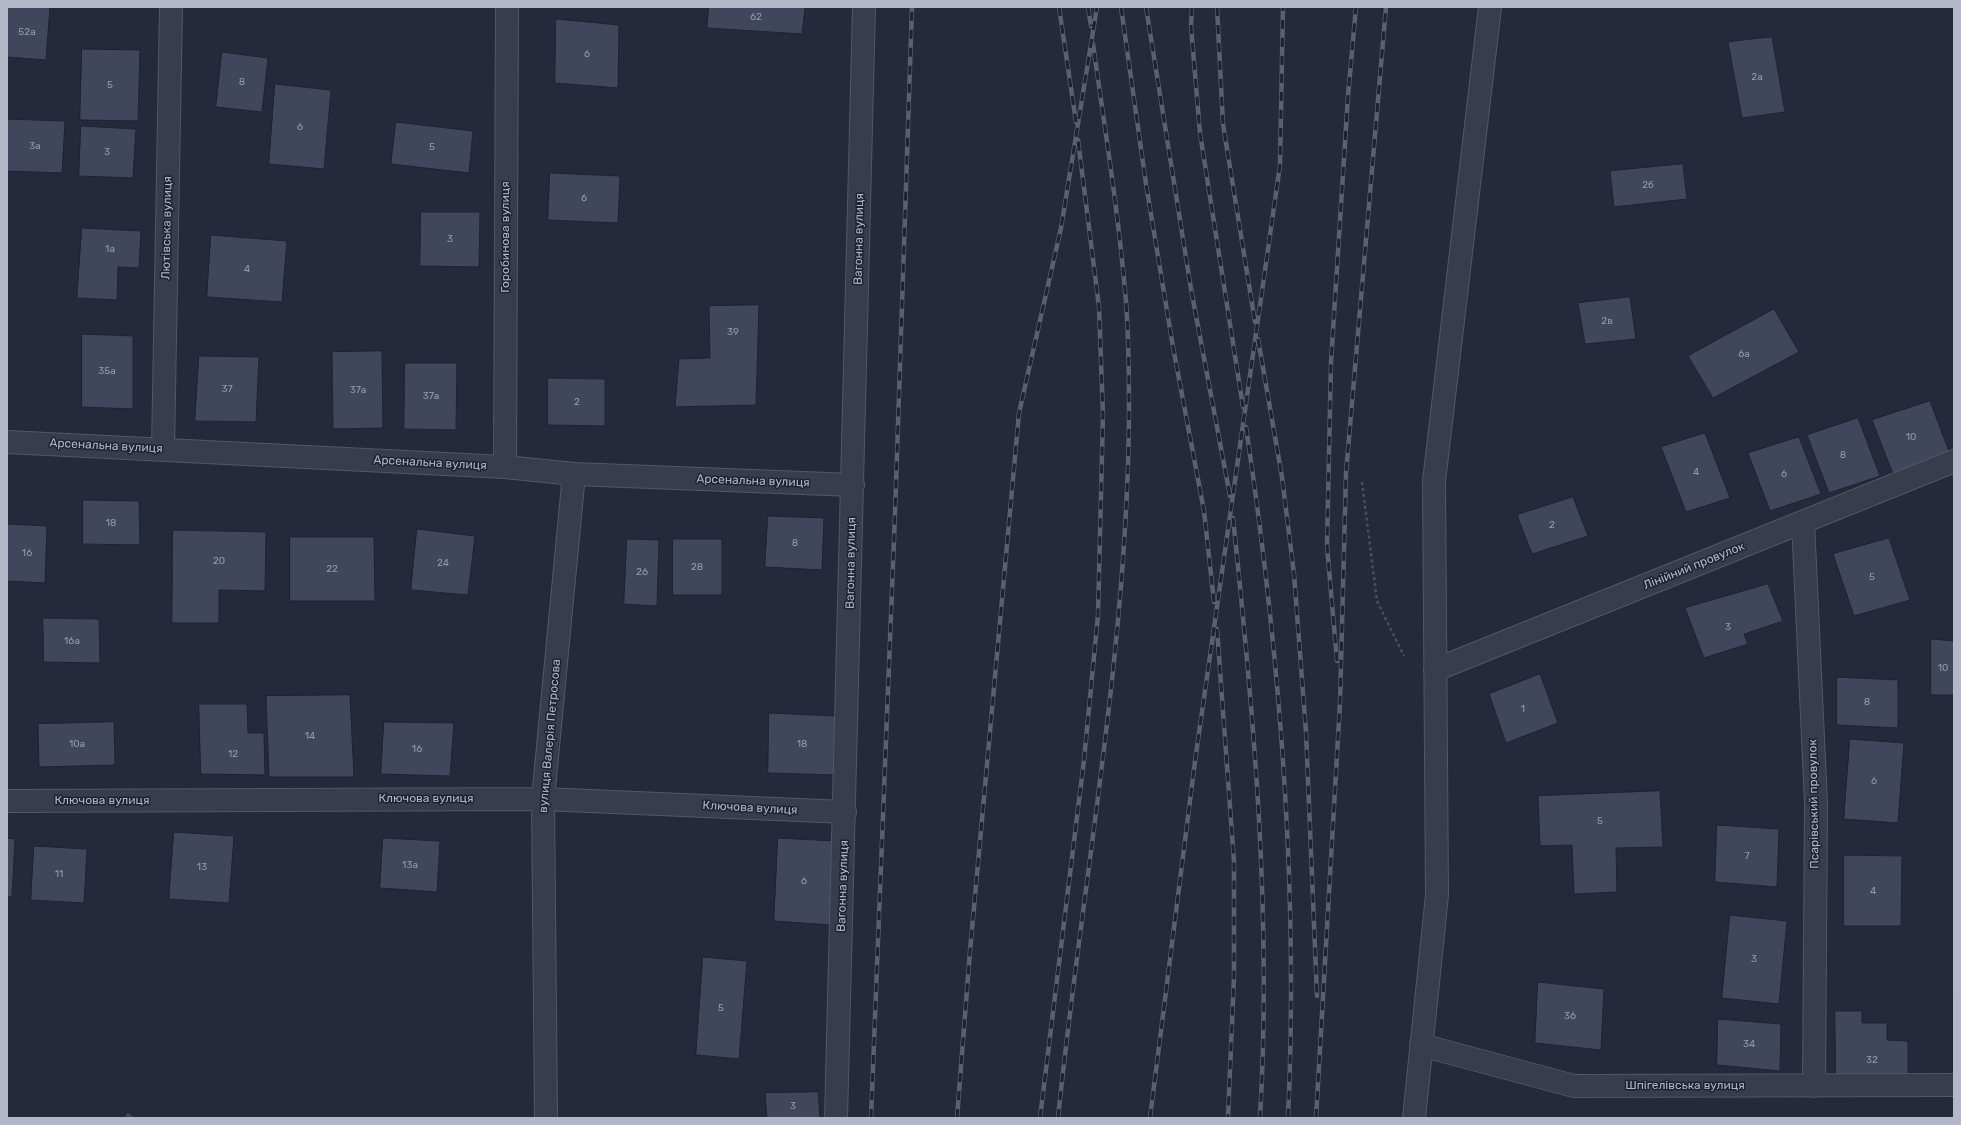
<!DOCTYPE html>
<html>
<head>
<meta charset="utf-8">
<style>
	body { margin:0 }
	#map { position:relative; width:1961px; height:1125px; overflow:hidden; background:#242a3b; font-family:Rubik,sans-serif }
	canvas { display:block }
	.frame { position:absolute; inset:0; border:8px solid #b3b7c7; pointer-events:none }
</style>
</head>
<body>
<div id="map">
<canvas width="1961" height="1125"></canvas>
<div class="frame"></div>
</div>
<script>
const ctx = document.querySelector('canvas').getContext('2d');
ctx.lineJoin = 'round';
function fillPath(path, color) { ctx.fillStyle = color; ctx.fill(path, 'evenodd'); }
function stroke(path, color, width, dash) { ctx.strokeStyle = color; ctx.lineWidth = width; ctx.lineCap = dash ? 'butt' : 'round'; ctx.setLineDash(dash || []); ctx.stroke(path); }
function label(font, color, halo, rows, align = 'center') {
  ctx.font = font + ' Rubik,sans-serif'; ctx.lineWidth = 3; ctx.setLineDash([]); ctx.textBaseline = 'middle'; ctx.strokeStyle = halo; ctx.fillStyle = color; for (const [text, x, y, turn = 0] of rows) {
    ctx.save(); ctx.translate(x, y); ctx.rotate((+turn || 0) * Math.PI / 180); ctx.textAlign = isNaN(turn) ? turn : align; if (halo) ctx.strokeText(text, 0, 0); ctx.fillText(text, 0, 0); ctx.restore();
  }
}
const building = new Path2D(`
	M7 7H50L46 60 7 57Z
	M709 7H805L802 34 707 28Z
	M556 19 619 25 618 88 555 83Z
	M1772 37 1785 112 1742 118 1728 42Z
	M82 49 140 50 138 121 80 120Z
	M222 52 268 58 262 112 216 107Z
	M275 84 331 90 324 169 269 164Z
	M7 119 65 121 62 173 7 171Z
	M396 122 473 131 469 173 391 164Z
	M81 126 136 129 133 178 79 176Z
	M1683 164 1687 199 1614 207 1610 171Z
	M550 173 620 176 618 223 548 220Z
	M421 212H480L479 267 420 266Z
	M82 228 141 231 139 268 118 267 117 300 77 298Z
	M211 235 287 241 282 302 207 297Z
	M1630 297 1636 339 1585 344 1578 303Z
	M759 305 756 405 675 407 679 359 710 358 709 306Z
	M1774 309 1799 352 1713 398 1688 356Z
	M82 334 133 336V409L82 407Z
	M382 351 383 428 333 429 332 352Z
	M199 356 259 357 256 422 195 421Z
	M405 363H457L456 430 404 429Z
	M548 378 605 379V426L548 425Z
	M1930 401 1950 454 1893 474 1872 420Z
	M1858 418 1880 476 1829 493 1807 435Z
	M1705 433 1730 498 1686 512 1661 447Z
	M1799 437 1821 494 1770 511 1748 453Z
	M1573 497 1588 536 1532 554 1517 515Z
	M83 500 139 501 140 545 83 544Z
	M768 516 824 518 822 570 765 567Z
	M7 524 47 526 45 583 7 581Z
	M417 529 475 536 468 595 411 590Z
	M173 530 266 532 265 591 219 590V623H172Z
	M290 537H374L375 601H290Z
	M1889 538 1910 600 1854 616 1833 554Z
	M627 539 659 540 657 606 624 604Z
	M673 539H722V595H673Z
	M1768 584 1783 621 1744 634 1748 644 1704 658 1685 608Z
	M43 618 99 619 100 663 44 662Z
	M1931 639 1954 641V695H1931Z
	M1540 674 1558 723 1506 743 1489 694Z
	M1837 677 1898 680V728L1837 725Z
	M350 695 354 777H269L266 696Z
	M199 704H247L248 733H264L265 775 201 774Z
	M769 713 835 716 834 775 768 773Z
	M114 722 115 765 39 767 38 724Z
	M384 722 454 723 450 776 381 774Z
	M1850 739 1904 743 1898 823 1844 819Z
	M1660 791 1663 847 1616 848 1617 892 1574 894 1572 845 1540 846 1538 796Z
	M1717 825 1779 829 1777 887 1715 882Z
	M174 832 234 836 229 903 169 899Z
	M7 838 15 839 12 897H7Z
	M383 838 440 841 437 892 380 888Z
	M778 838 835 841 831 925 774 921Z
	M34 846 87 849 84 903 31 900Z
	M1844 855 1902 856 1901 926H1844Z
	M1730 915 1787 921 1779 1004 1722 998Z
	M703 957 747 961 739 1059 696 1055Z
	M1538 982 1604 989 1601 1050 1535 1043Z
	M1953 995H1954V1075H1953Z
	M1835 1011H1862V1023H1887V1040L1908 1041V1079L1836 1078Z
	M1718 1019 1781 1024 1780 1071 1717 1065Z
	M818 1092 820 1118H767L765 1093Z
	M128 1112 136 1118H124Z`);
fillPath(building, '#40465b');
stroke(building, '#1f2332', 1);
const minor = new Path2D(`
	M7 442 505 467 574 474 853 485
	M163 449 171 7
	M505 467 507 7
	M1803 522 1816 803 1814 1086
	M1435 670 1954 461
	M7 801 543 799 845 812
	M1421 1045 1574 1086 1954 1085
	M546 1118 543 799 574 474
	M836 1118 864 7
	M1414 1118 1437 895 1434 481 1490 7`);
stroke(minor, '#535766', 24);
stroke(new Path2D(`
	M1362 482 1377 601 1404 656`), '#44535a', 2.5, [3, 3]);
stroke(minor, '#383c4c', 22);
const rail = new Path2D(`
	M1059 7 1076 122
	M1088 7 1091 26
	M1121 7 1146 184 1173 347 1204 511 1214 602
	M1146 7 1191 289 1230 496
	M1192 7 1191 26 1200 133 1243 407
	M1217 7 1223 124 1255 322
	M1258 339 1282 477 1294 574 1306 732 1317 996
	M1246 427C1280 655 1299 887 1288 1118
	M1233 518C1254 717 1272 917 1260 1118
	M1217 629 1234 862V976L1228 1118
	M1337 661 1327 546 1331 362 1348 96 1356 7
	M871 1118 895 514 912 7
	M957 1118 970 951 1019 413 1061 228 1097 7
	M1040 1118 1084 760 1098 615 1103 415 1099 307 1078 140
	M1058 1118C1082 884 1127 652 1129 416 1129 379 1129 340 1126 302 1119 216 1105 130 1093 44
	M1150 1118 1195 761 1280 165 1283 7
	M1316 1118 1340 703 1346 473 1386 7`);
stroke(rail, '#5a5f72', 4.5);
stroke(rail, '#1d2130', 3, [9]);
label('10px', '#969bac', null, [
	["62",756,17],
	["52а",27,32],
	["6",587,54],
	["2а",1757,77],
	["8",242,82],
	["5",110,85],
	["6",300,127],
	["3а",35,146],
	["5",432,147],
	["3",107,152],
	["2б",1648,185],
	["6",584,198],
	["3",450,239],
	["1а",110,249],
	["4",247,269],
	["2в",1607,321],
	["39",733,332],
	["6а",1744,354],
	["35а",107,371],
	["37",227,389],
	["37а",358,390],
	["37а",431,396],
	["2",577,402],
	["10",1911,437],
	["8",1843,455],
	["4",1696,472],
	["6",1784,474],
	["18",111,523],
	["2",1552,525],
	["8",795,543],
	["16",27,553],
	["20",219,561],
	["24",443,563],
	["28",697,567],
	["22",332,569],
	["26",642,572],
	["5",1872,577],
	["3",1728,627],
	["16а",72,641],
	["10",1943,668],
	["8",1867,702],
	["1",1523,709],
	["14",310,736],
	["10а",77,744],
	["18",802,744],
	["16",417,749],
	["12",233,754],
	["6",1874,781],
	["5",1600,821],
	["7",1747,856],
	["13а",410,865],
	["13",202,867],
	["11",59,874],
	["6",804,881],
	["4",1873,891],
	["3",1754,959],
	["5",721,1008],
	["36",1570,1016],
	["34",1749,1044],
	["32",1872,1060],
	["3",793,1106]
]);
label('12px', '#b3b7c7', '#1d2130', [
	["Лютівська вулиця",167,228,-89],
	["Горобинова вулиця",506,237,-90],
	["Вагонна вулиця",859,239,-89],
	["Арсенальна вулиця",106,446,3],
	["Арсенальна вулиця",430,463,3],
	["Арсенальна вулиця",753,481,2],
	["Вагонна вулиця",851,563,-89],
	["Лінійний провулок",1694,566,-22],
	["вулиця Валерія Петросова",550,736,-85],
	["Ключова вулиця",426,799],
	["Ключова вулиця",102,801],
	["Псарівський провулок",1814,804,-91],
	["Ключова вулиця",750,808,3],
	["Вагонна вулиця",843,886,-88],
	["Шпігелівська вулиця",1685,1086]
]);
</script>
</body>
</html>
